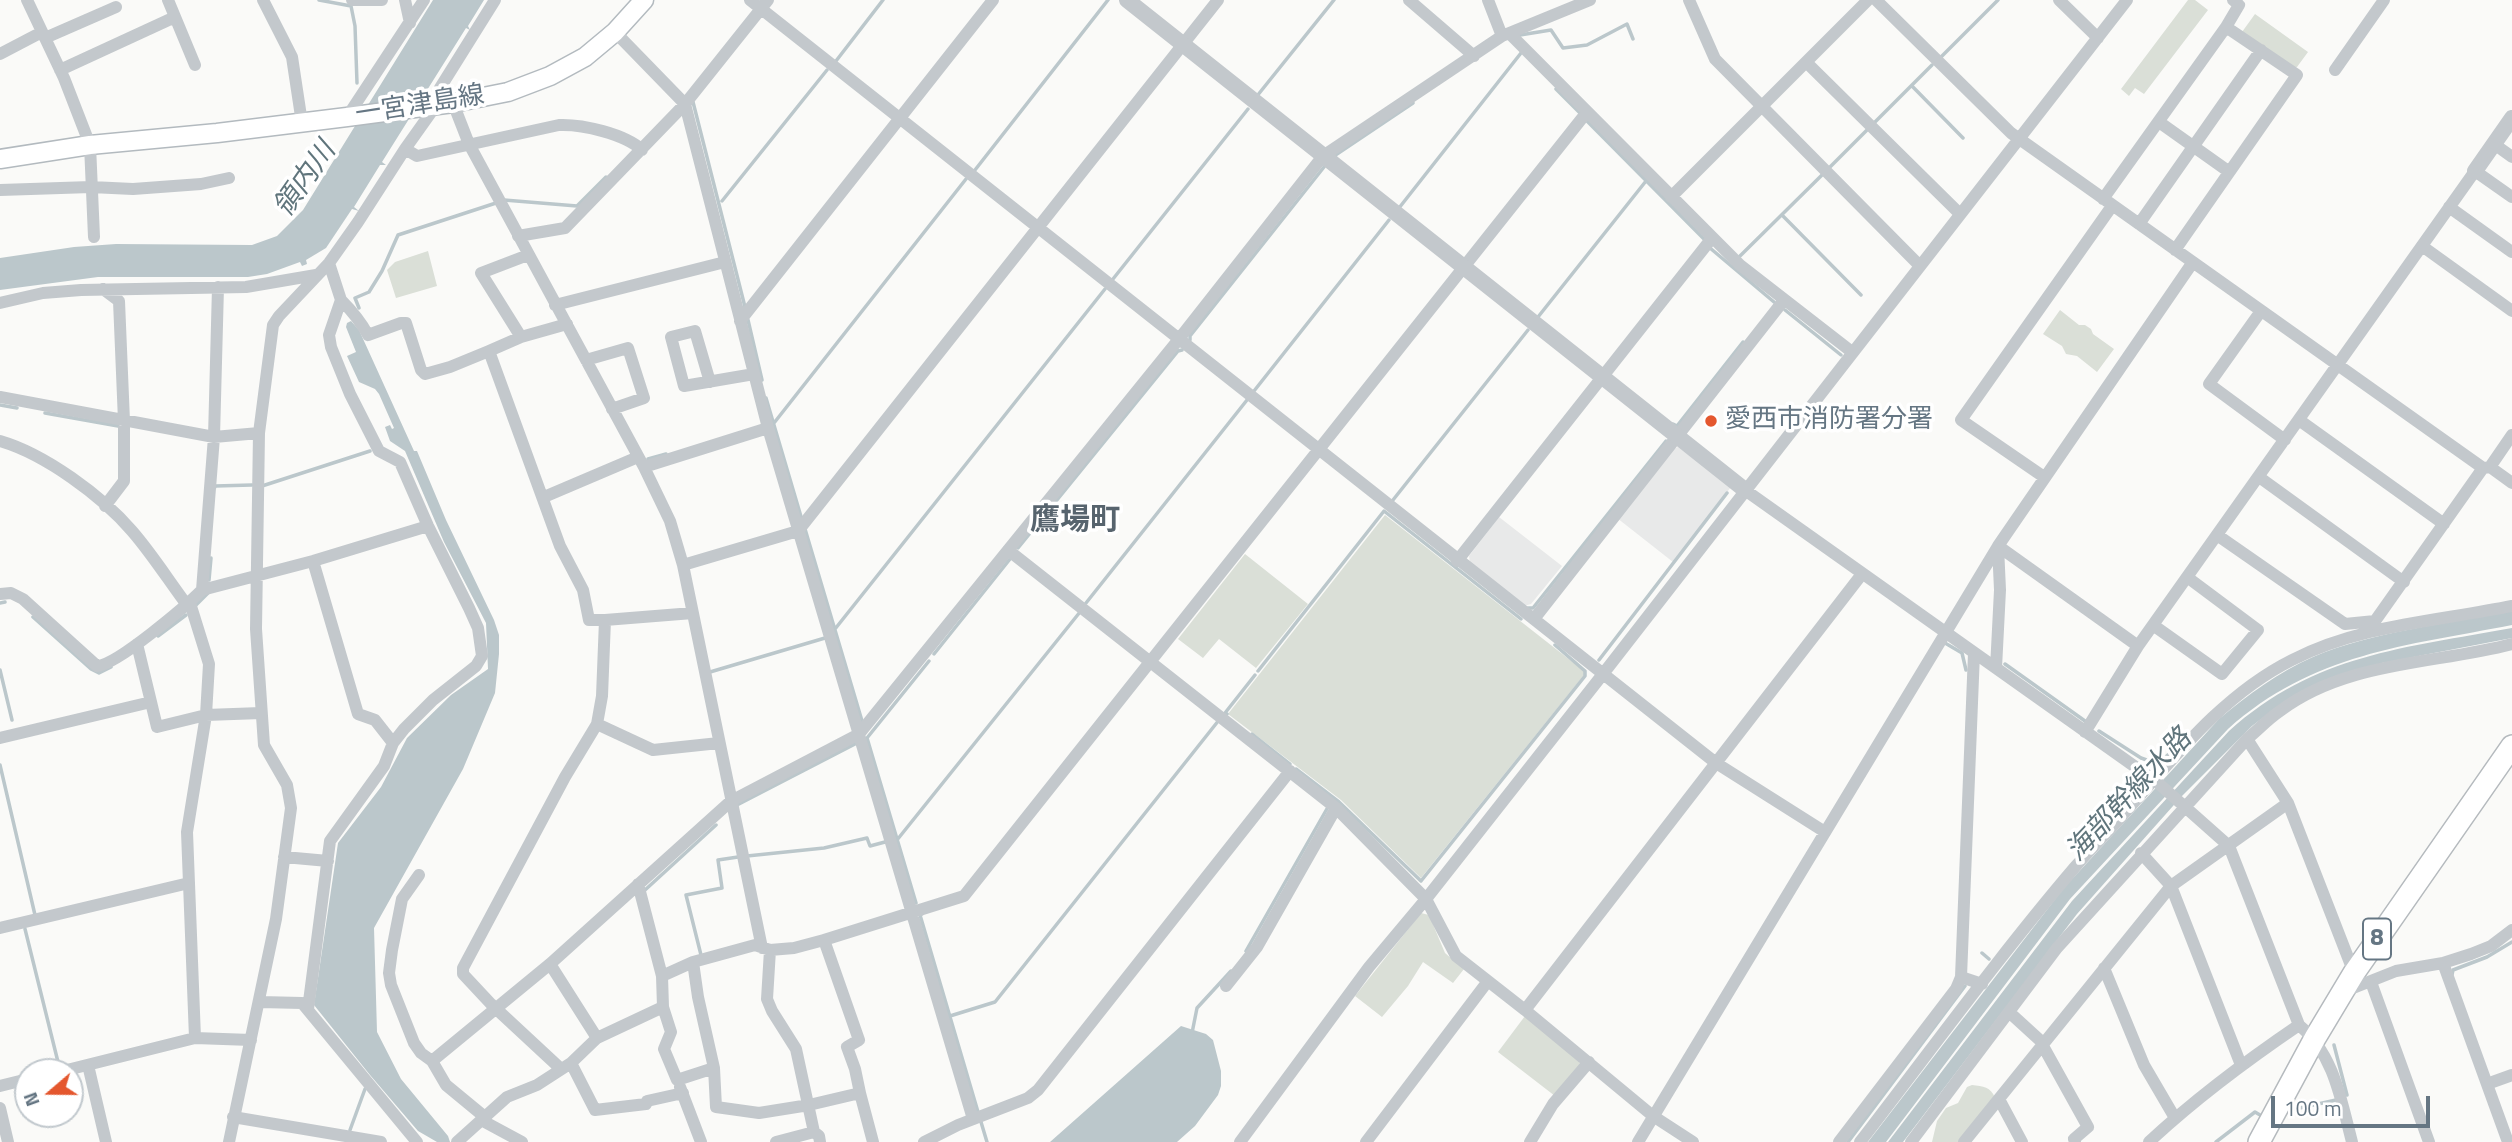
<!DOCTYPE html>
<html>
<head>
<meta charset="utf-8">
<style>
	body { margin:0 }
	#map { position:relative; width:2512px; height:1142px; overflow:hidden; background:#fafaf8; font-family:"Titillium Web",sans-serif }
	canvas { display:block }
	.north { position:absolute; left:14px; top:1058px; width:70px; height:70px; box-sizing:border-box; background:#fff; border:2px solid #c1c8cd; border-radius:50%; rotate:250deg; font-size:19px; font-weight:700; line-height:28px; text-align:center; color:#657683 }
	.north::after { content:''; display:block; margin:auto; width:24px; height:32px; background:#e4572e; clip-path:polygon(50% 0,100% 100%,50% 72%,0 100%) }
	.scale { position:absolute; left:2271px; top:1096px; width:159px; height:32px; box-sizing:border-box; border:4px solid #657683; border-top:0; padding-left:9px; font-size:21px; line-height:24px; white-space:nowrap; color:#657683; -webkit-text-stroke:5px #fff; paint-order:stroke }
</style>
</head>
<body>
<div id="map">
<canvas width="2512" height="1142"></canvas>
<div class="north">N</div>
<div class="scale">100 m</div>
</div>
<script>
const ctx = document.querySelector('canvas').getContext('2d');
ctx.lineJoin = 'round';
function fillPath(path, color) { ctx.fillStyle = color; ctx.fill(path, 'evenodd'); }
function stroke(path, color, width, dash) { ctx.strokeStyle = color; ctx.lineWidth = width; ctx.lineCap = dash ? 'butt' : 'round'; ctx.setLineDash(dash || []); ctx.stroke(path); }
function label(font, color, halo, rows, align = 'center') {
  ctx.font = font + ' "Titillium Web","Noto Sans JP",sans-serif'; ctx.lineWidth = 7; ctx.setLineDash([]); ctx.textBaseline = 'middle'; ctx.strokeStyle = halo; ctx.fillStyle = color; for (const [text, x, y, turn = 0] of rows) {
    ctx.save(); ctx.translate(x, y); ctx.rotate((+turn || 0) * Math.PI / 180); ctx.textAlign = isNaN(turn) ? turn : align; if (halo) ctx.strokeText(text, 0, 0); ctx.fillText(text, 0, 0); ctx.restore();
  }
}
fillPath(new Path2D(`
	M1678 447 1731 487 1673 562 1617 518 1671 450Z
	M1499 517 1562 566 1531 604 1524 606 1470 564 1469 556Z`), '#e8e9e9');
fillPath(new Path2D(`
	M2188 0H2195L2208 10 2144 94 2135 88 2129 96 2121 89Z
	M2255 14 2308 52 2297 67 2293 68 2242 32Z
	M428 251 437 286 396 298 387 270 395 262Z
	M2060 310 2079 325H2085L2091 329 2093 334 2114 349 2097 372 2077 356 2066 354 2062 346 2043 334Z
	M1385 515 1584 671V675L1421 878 1341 800 1228 714Z
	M1245 554 1308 604 1256 668 1219 639 1203 658 1178 639Z
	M1421 913 1429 915 1445 953 1464 969 1453 983 1423 962 1408 986 1382 1017 1355 996Z
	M1525 1016 1578 1059 1581 1066 1555 1096 1498 1052Z
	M1972 1085C1983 1086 1991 1087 1995 1098L1959 1142H1932L1937 1121 1946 1108 1958 1103 1967 1087Z`), '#dadfd7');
fillPath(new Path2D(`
	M433 0H484L468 26 470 30 466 28 382 162 386 165H380L354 207 359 211 352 209 326 248 306 260 307 264 302 266 300 262 267 274 248 277H98L0 290V258L74 247 116 244 252 245 277 236 303 210Z
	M351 321 359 330 414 451H417L446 520 494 620 499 635V654L495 693 463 769 374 928 377 1032 401 1079 448 1136 450 1142H437L418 1131 370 1075 314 1005 338 843 381 787 407 738 451 695 488 669 486 623 444 542 405 451 390 441 385 427 390 425 392 429 394 428 379 394 375 389 359 382 347 356 356 352 346 327 347 323Z
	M2512 611V625C2405 646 2313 653 2228 729L2070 899 1886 1142H1868L2063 889 2219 719C2248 695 2278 672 2313 657 2374 631 2447 624 2512 611Z
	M2512 628V638L2382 663 2277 707 2252 726 2181 797 2077 914 1903 1142H1888L2072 901 2229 731C2315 654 2404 648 2512 628Z
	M1181 1026 1206 1034 1213 1040 1221 1071V1086L1218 1095 1195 1126 1177 1142H1050Z`), '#bbc7cb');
stroke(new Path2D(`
	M319 0 351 6 355 26 357 83
	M1520 35 1551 30 1563 48 1587 45 1627 24 1633 39
	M1941 57 1998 0
	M836 61 883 0
	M1912 86 1963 138
	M1556 89 1580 113
	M1257 96 1334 0
	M693 102 745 307
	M1586 120 1705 240
	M1873 124 1932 65
	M1336 158 1334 156 1413 103
	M1829 168 1869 128
	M975 170 1108 0
	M504 200 577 206 606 177
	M722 201 827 70
	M1399 208 1521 53
	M1782 215 1861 295
	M1710 248 1774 302
	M1740 256 1823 174
	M1113 279 1248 109
	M359 308 355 298 369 292 382 271 398 235 496 203
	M1785 310 1841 355
	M1538 317 1646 181
	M748 320 762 380
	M1190 340V336L1324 167
	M1254 391 1389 220
	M766 398 802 520
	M0 405 17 408
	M45 413 118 426
	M774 423 966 179
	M1673 424 1677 426 1743 342
	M648 459 666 454
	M262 486 370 451
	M215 487V486L252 485
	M1393 500 1528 330
	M805 529 862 721
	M1018 548 1178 351 1182 350
	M209 580 211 558
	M0 603 5 602
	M1086 603 1247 400
	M195 606 208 593
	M1528 608H1533L1666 441
	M33 617 91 669 99 673 111 667
	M835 629 1105 289
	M158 636 186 615
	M1945 643 1962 653 1966 670
	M934 654 1010 559
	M1599 660 1727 493
	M2005 664 2085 721
	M0 670 12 720
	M1258 671 1384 511 1521 619
	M710 672 825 638
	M1227 714 1225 713 1255 675
	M2099 731 2141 758 2158 764 2171 752
	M1252 734 1290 764
	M0 765 35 915
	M1296 769 1339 802 1421 881 1585 676V671L1555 645
	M737 805 855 744
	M897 840 1080 612
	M747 856 824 848 867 838 870 846 885 842
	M645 890 716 825
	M916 903 867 738 929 661
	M922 914 920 915 978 1112
	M25 929 59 1066
	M1246 951 1328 807
	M1982 953 1989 959
	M701 955 686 895 722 888 718 860 738 857
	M2452 975 2453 970 2487 957 2512 942
	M950 1016 995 1002 1219 720
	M1192 1033 1197 1008 1231 971
	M2334 1045 2347 1095H2345
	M2291 1110 2336 1100
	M981 1122 987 1142
	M350 1130 365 1089
	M1848 1142 1965 986
	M2216 1142 2255 1112 2260 1115`), '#bbc7cb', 3.5);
const secondary = new Path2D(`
	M0 159 90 145 217 133 347 117 453 103 508 92 550 76 585 57 615 32 644 0`);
const primary = new Path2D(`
	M2259 1142 2315 1038 2354 973 2512 746`);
stroke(secondary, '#b3babf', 21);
stroke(primary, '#b5babe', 24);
stroke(new Path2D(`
	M27 0 64 78 90 145 94 237
	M168 0 195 65
	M263 0 292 57 302 123
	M352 0H382
	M405 0 410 23
	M750 0 1716 763 1825 832
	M1409 0 1474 56
	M1488 0 1502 36
	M1689 0 1715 59 1920 266
	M1876 0 2011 133 2483 468
	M2059 0 2098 38
	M2226 27 2239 5 2233 0
	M615 32 685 104 768 428 973 1119
	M1510 34 1740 265 1852 352
	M45 38 116 7
	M0 54 42 32
	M1806 62 1960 214
	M60 70 175 17
	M2335 70 2384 0
	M453 103 469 144 644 467 670 521 683 565 762 948
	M347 117 424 0
	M2159 122 2228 171
	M2494 144 2512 157
	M405 149 417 156 559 125C582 124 625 134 642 150
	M0 190 91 187 133 189 201 184 229 178
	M1671 197 1868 0
	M2103 199 2226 27 2297 75 2175 250
	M2449 207 2512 252
	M2139 224 2261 50
	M518 236 565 228 685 104 768 0
	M2422 246 2512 311
	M2193 262 1998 546 2138 646 2475 171 2512 197
	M103 289 119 301 124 421V481L105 506
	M341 300C352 311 361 322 368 335L401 323H406L421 370 425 374 450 367 489 351
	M0 303 43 293 81 290 246 287 316 275
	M555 305 725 262
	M2261 311 2209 384 2285 440
	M740 321 993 0
	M521 337 481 273 528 255
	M586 360 628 348 644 398 612 409
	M710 382 695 331 671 337 684 386 754 374
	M0 397 214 437 259 433
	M2299 420 2444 524
	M0 441C45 454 102 496 132 531 152 554 169 581 187 605
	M644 467 768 428
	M2490 467 2512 483
	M2044 477 1961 420 2112 206
	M2259 477 2404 582
	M1745 490 2158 783 2229 846 2299 1025
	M544 497 638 457
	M2217 535 2345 624 2375 621 2483 468 2490 467 2512 435
	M1008 550 1336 808 1426 899 1456 956 1525 1010 1653 1116 1693 1142
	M313 561 358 714 375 720 393 743
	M1457 561 1712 238
	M683 565 798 531 1218 0
	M202 590 214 437 218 287
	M0 594 11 593 23 599 97 666C117 665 186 606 202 590L313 561 428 526
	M190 603 209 664 206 715 187 832 195 1038
	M1534 619 1784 300
	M605 620 693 613
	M2153 625 2222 674 2258 630 2187 577
	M1974 653 1961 977 1982 984
	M1996 668 2000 590 1998 546
	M151 702 157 727 206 715 261 713
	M597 724 653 750 719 743
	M2085 732 2138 646
	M0 738 151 702 137 644
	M2247 739 2288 803 2354 973
	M2141 853 2171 886 2241 1065
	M284 857 328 861
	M419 875 402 899 392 950 389 973 391 985 414 1043 421 1053 432 1061 446 1085 486 1118
	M638 884 662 976
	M0 928 189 883
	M770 950 767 999 772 1011 796 1049 814 1132 819 1136 820 1142
	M2443 963 2508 1142
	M550 964 597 1038
	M2104 968 2144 1065 2175 1118
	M2371 982 2429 1142
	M1226 986 1257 947 1336 808
	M2343 992 2396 971 2443 963 2471 954 2491 946 2512 930
	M260 1002 302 1003 417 1142
	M663 1007 671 1032 664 1049 677 1080 714 1068 698 997 693 962
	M308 1009 330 841 384 766 393 743 404 729 433 700 476 666 482 656 478 628 469 608 428 526 400 462 379 451 350 394 331 347 329 335 341 300 329 263
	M1525 1010 1862 574
	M2009 1012 2044 1044
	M2043 1046 2088 1127 2074 1139 2075 1142
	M432 1061 550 964 731 801 859 734 1179 339 1323 156 1502 36 1590 0
	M571 1063 595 1110 646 1104 647 1101 683 1093
	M88 1065 106 1142
	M714 1068 716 1107 759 1113 809 1105 860 1093 873 1142
	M561 1069 491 1004 463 974V968L565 777 597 724 602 696 605 620H589L583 590 560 546 489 351 521 337 567 324
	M59 1072 195 1038 251 1040
	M2487 1084 2512 1075
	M0 1086 28 1079
	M680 1087 701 1142
	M860 1093 855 1069 847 1047 859 1040 824 940 964 896 1587 112
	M1999 1099 2022 1142
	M0 1108 8 1142
	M233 1117 381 1142
	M483 1121 522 1142
	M229 1142 276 919 291 808 287 785 264 745 256 629 259 433 273 325 279 316 329 263 358 222 405 149 437 104 440 88 495 0
	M457 1142 507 1097 537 1085 571 1063 597 1038 663 1007 662 976 693 962 755 945 770 950 794 948 824 940
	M776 1142 814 1132
	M924 1142 958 1125 1028 1098 1038 1090 1290 771
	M1240 1142 1369 967 1426 899 1603 674 2127 0
	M1366 1142 1488 981
	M1530 1142 1553 1104 1589 1062
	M1638 1142 1998 546
	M1839 1142 1956 989 1961 977
	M1860 1142C1931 1050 2000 955 2075 867 2090 850 2107 833 2122 816 2173 759 2222 695 2292 660 2359 625 2439 621 2512 606
	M1911 1142 2057 948 2247 739C2258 730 2268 719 2280 711 2346 661 2436 664 2512 644
	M1964 1142 2171 886 2288 803
	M2149 1142C2196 1098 2246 1061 2299 1025 2334 1054 2341 1100 2352 1142`), '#c3c8cc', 12);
stroke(new Path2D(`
	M1127 0 1745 490
	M2475 171 2512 118`), '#c3c8cc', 16);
stroke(secondary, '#fff', 18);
stroke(primary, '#fff', 21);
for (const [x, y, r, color] of [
	[1711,421,7,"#e4572e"]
]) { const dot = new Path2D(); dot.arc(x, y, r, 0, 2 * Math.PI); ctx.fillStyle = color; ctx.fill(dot); stroke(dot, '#fff', 2.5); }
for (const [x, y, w] of [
	[2377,939,28]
]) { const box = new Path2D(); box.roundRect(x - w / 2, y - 20.5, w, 41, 5); ctx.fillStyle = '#fff'; ctx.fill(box); stroke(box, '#657683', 2); }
label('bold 24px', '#657683', null, [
	["8",2377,939]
]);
label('26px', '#657683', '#fff', [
	["一宮津島線",420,106,-9]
]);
label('26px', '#657683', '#fff', [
	["愛西市消防署分署",1725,421]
], 'left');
label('italic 28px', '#60757c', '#fff', [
	["領内川",306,180,-55],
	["海部幹線水路",2130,796,-47]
]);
label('bold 30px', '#57646e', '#fff', [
	["鷹場町",1075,522]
]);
</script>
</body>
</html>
